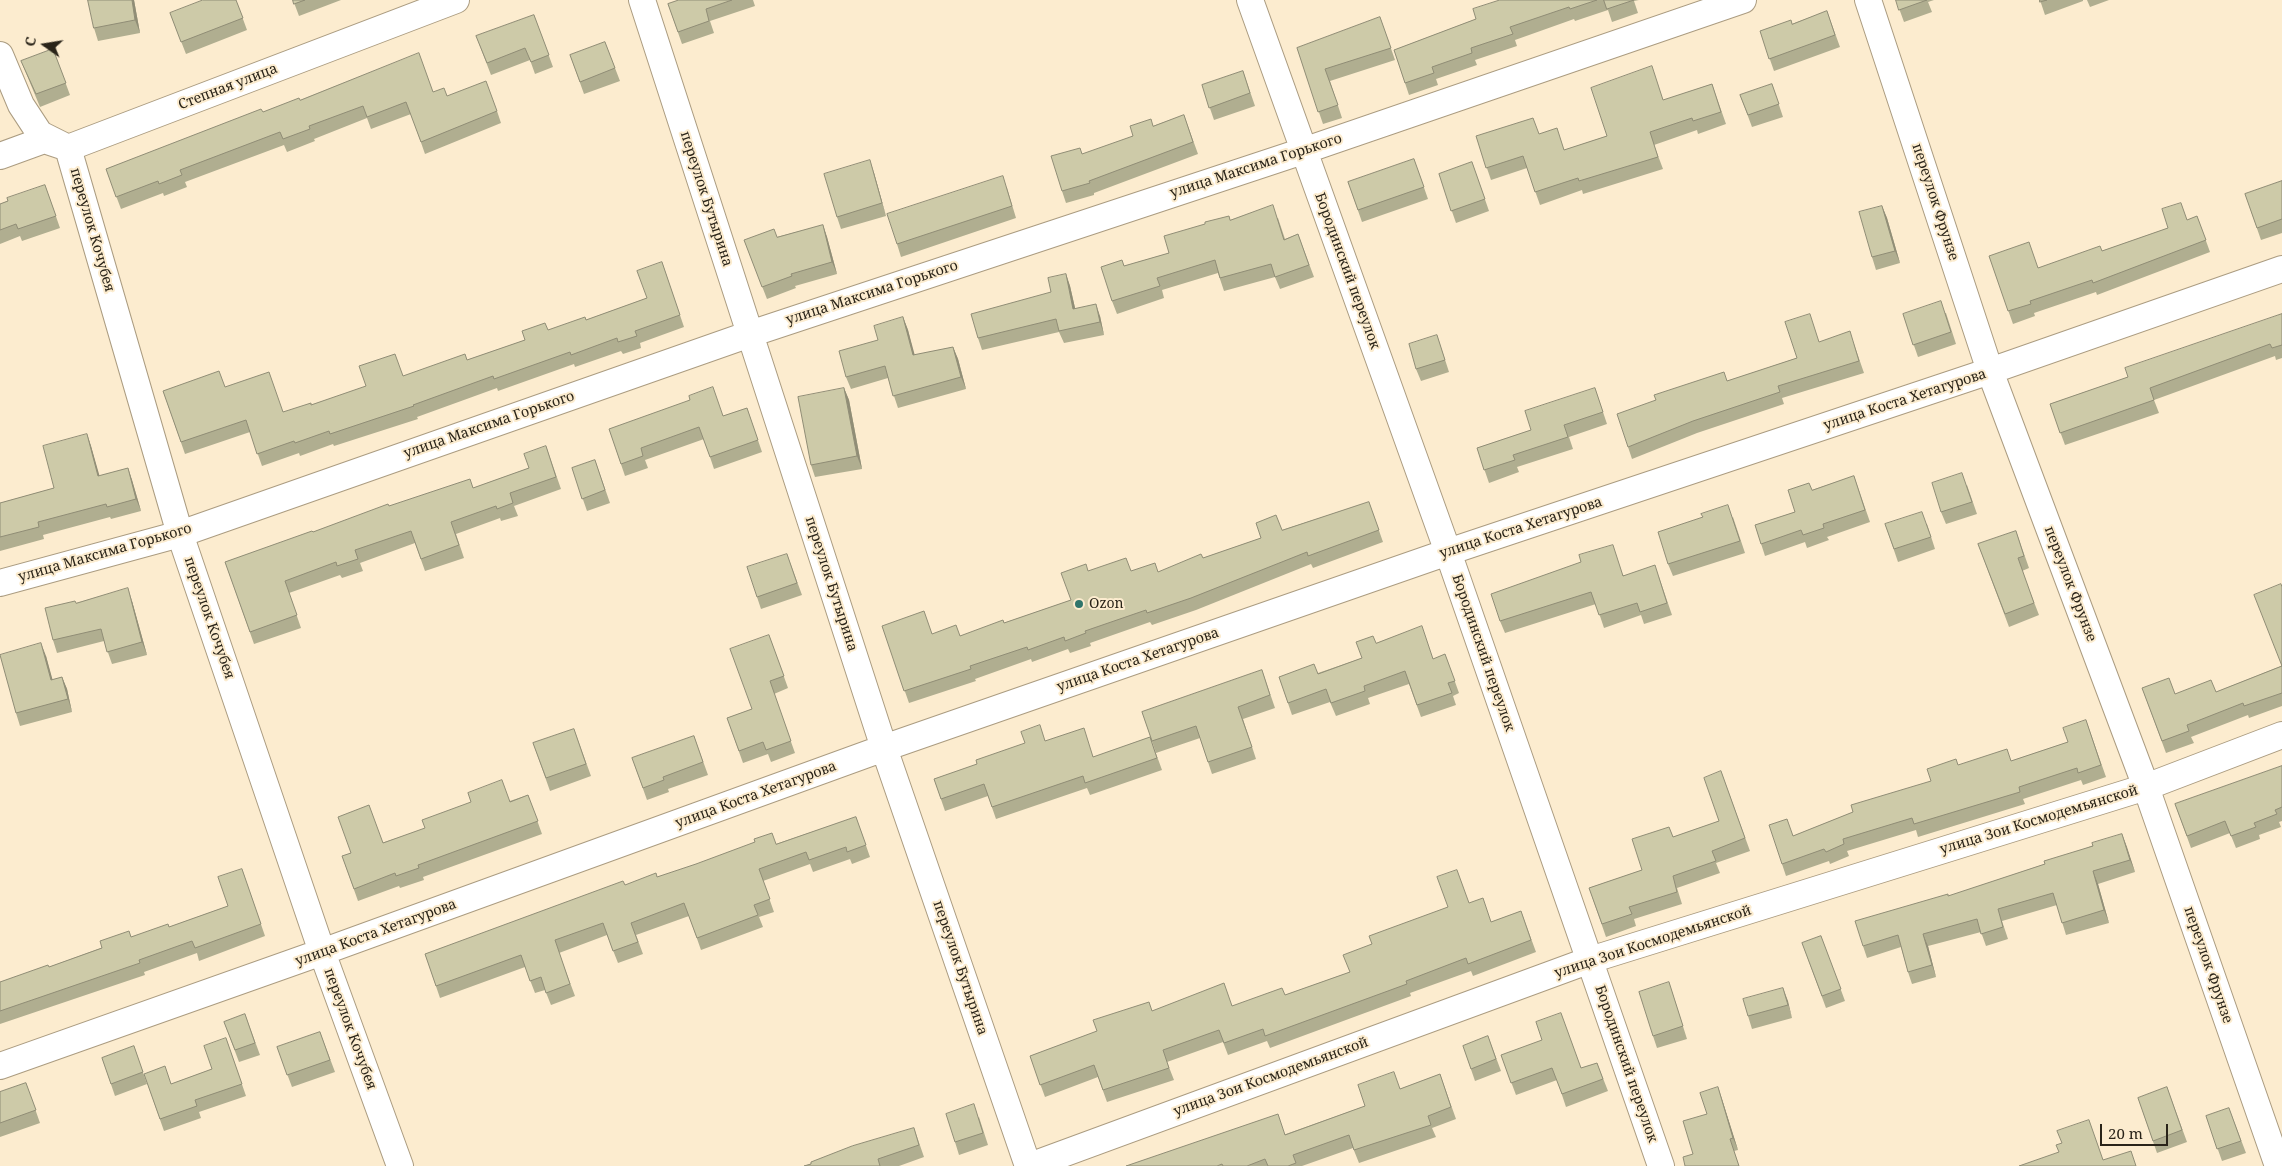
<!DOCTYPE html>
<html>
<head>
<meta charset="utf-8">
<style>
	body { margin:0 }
	#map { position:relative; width:2282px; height:1166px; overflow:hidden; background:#fceccf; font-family:"Noto Serif",serif }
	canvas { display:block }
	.north { position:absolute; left:20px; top:20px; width:50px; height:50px; -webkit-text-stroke:4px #fceccf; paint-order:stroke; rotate:283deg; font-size:14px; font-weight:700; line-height:20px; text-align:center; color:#2a2419 }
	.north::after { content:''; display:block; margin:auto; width:18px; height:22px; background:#2a2419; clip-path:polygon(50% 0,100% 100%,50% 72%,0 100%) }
	.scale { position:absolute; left:2100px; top:1124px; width:68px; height:22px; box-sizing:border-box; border:2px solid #2a2419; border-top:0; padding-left:6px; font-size:15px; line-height:18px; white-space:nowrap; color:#2a2419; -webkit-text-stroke:4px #fceccf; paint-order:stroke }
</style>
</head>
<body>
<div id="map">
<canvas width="2282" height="1166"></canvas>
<div class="north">С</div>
<div class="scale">20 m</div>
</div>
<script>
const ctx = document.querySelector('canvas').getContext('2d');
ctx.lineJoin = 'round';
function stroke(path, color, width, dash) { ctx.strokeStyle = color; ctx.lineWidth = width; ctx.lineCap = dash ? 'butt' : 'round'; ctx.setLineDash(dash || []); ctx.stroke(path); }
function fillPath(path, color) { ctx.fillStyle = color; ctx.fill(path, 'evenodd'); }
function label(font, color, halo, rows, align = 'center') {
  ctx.font = font + ' "Noto Serif",serif'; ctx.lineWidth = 4; ctx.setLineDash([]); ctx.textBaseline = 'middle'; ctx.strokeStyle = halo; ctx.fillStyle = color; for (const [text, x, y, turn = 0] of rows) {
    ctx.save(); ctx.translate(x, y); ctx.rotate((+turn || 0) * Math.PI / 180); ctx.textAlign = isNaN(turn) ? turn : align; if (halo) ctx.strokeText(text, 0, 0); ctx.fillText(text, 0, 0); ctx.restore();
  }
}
const minor = new Path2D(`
	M642 0 884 748 1028 1166
	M1250 0 1448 552 1661 1166
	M1868 0 1990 371 2146 787 2278 1166
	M0 55 21 105 40 134 68 148 180 534 322 952 400 1166
	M0 156 44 140 68 148 456 0
	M0 583 180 534 750 334 1303 151 1743 0
	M0 1066 322 952 884 748 1448 552 1990 371 2282 269
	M1030 1166 1590 960 2146 787 2282 735`);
stroke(minor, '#ab9c81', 28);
stroke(minor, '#fff', 26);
fillPath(new Path2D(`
	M88 0H134L140 33 98 41 94 28Z
	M236 0 247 30 186 54 170 13Z
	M293 0H341L299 16Z
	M679 0H753L755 6 710 21 714 33 682 44 668 4Z
	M1500 0H1639L1634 1 1638 13 1612 22 1608 10 1575 21 1574 19 1515 40 1517 46 1475 60 1477 65 1436 79 1438 85 1409 95 1394 50 1476 19Z
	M1896 0H1934L1928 2 1932 12 1904 22Z
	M2040 0H2083V1L2045 15Z
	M2087 0H2109L2090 7Z
	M1827 11 1840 47 1774 71 1760 31 1792 24Z
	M534 15 553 67 535 74 530 60 491 75 476 36Z
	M1380 17 1395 60 1330 81 1342 118 1323 124 1297 48Z
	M605 42 620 81 584 94 570 55Z
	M53 49 70 95 40 107 21 61Z
	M1243 71 1255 106 1214 120 1202 85Z
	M1712 84 1726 124 1698 134 1697 130 1654 145 1663 169 1583 194 1582 190 1540 205 1527 168 1491 180 1476 136 1539 134 1564 150 1607 136 1664 100Z
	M1772 84 1783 117 1752 127 1740 95Z
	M433 92 497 111 501 123 425 154 411 114 371 129 367 118 314 139 315 141 287 152 284 145 185 182 187 187 164 196 163 193 121 209 106 169 263 112 300 100Z
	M1184 115 1198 154 1094 193V195L1066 203 1062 191 1133 136 1153 126Z
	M1414 159 1428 199 1362 222 1348 182Z
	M1472 162 1489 211 1456 223 1439 174Z
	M874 173 886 216 841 229 837 217Z
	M2282 181V233L2261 240 2245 194Z
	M45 185 60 228 22 241 20 236 0 244V204Z
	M1007 188 1016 218 901 257 897 244Z
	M1882 206 1887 218 1900 263 1876 270 1872 257Z
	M2197 216 2210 252 2097 295 2096 292 2034 313 2035 316 2013 324 1989 256 2038 268 2102 251 2168 228Z
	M1278 218 1285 239 1298 234 1314 277 1280 289 1275 277 1224 291 1218 273 1162 290 1164 298 1117 314 1112 301 1124 266 1169 253 1230 220Z
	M823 225 827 237 837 274 795 286 796 288 767 299 744 240 777 237Z
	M662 262 684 327 640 343 641 348 623 354 621 351 575 367 574 364 498 391 497 388 417 417 418 419 334 446 333 444 300 456 299 453 262 466 250 432 185 454 163 391 225 387 284 412 311 405 403 376 467 360 525 340 548 330 586 320 647 298Z
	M1066 274 1070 286 1075 308 1100 316 1104 335 1064 343 1059 332 982 350 978 338 1051 292Z
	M1946 313 1956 344 1918 357 1903 314Z
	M2282 314V358L2276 360 2275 356 2154 400 2159 413 2065 445 2050 404 2128 377Z
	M903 317 908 330 914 355 953 347 958 359 966 389 898 408 888 378 851 389 846 377 878 340Z
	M1437 335 1449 372 1421 381 1416 369Z
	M1819 342 1854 344 1864 373 1782 398 1784 404 1697 433 1632 459 1628 447 1727 381 1797 358Z
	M844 388 849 400 862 469 815 477 811 465Z
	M1595 388 1607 424 1569 437 1573 449 1517 467 1519 472 1489 483 1477 448 1531 430Z
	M747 408 762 452 714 469 704 439 645 460 648 468 625 476 609 429 723 416Z
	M87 434 91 446 99 476 128 468 132 480 141 511 111 519 110 517 43 535 44 539 0 551V503L54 488Z
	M546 446 561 489 514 506 518 516 501 521 500 518 456 534 464 558 425 571 415 543 360 563 363 571 342 578 340 575 289 593 301 628 254 644 225 562 389 506 473 488 529 468Z
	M595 460 610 503 587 511 572 468Z
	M1854 476 1870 522 1827 537 1829 540 1807 548 1805 542 1765 556 1755 525 1795 512 1812 490Z
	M1967 485 1977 514 1946 524 1941 512Z
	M1369 502 1383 542 1313 568 1311 564 1196 610 1152 625 1150 622 1090 643 1091 646 1070 653 1068 649 1032 662 1031 659 975 679 976 681 909 703 882 626 932 634 960 636 1004 623 1071 600 1088 571 1158 572 1203 558 1261 538 1282 530Z
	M1733 517 1745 553 1673 576 1668 564Z
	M1885 524H1927L1935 549 1898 562Z
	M2016 531 2029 568 2022 571 2039 615 2009 627 1978 544Z
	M787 554 802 595 761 609 757 597Z
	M1581 562 1623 575 1659 577 1672 615 1644 624 1641 615 1604 628 1596 604 1505 633 1500 621Z
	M2282 587V706L2249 718 2248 715 2191 737 2194 743 2166 753 2142 688 2175 694 2216 692 2281 666Z
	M132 601 147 655 112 664 104 641 57 653 53 640 76 603Z
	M769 635 788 688 774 694 795 753 771 762 768 754 743 763 727 718 752 709Z
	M1376 643 1434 659 1445 654 1459 693 1453 696 1456 705 1421 717 1409 684 1368 698 1370 704 1336 716 1330 702 1292 715 1279 677 1318 673 1362 658Z
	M46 656 52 680 62 677 67 689 72 712 20 726 16 713Z
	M1262 670 1275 708 1243 719 1256 759 1212 774 1200 738 1156 753 1142 712Z
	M2086 720 2106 777 2083 785 2081 780 2023 799 2025 804 1918 837 1916 830 1847 851 1849 856 1830 864 1829 861 1786 876 1782 864 1793 836 1931 781 1958 765 2011 761 2068 742Z
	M574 729 591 776 550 791 533 743Z
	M694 736 708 775 668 789 669 792 647 800 632 758Z
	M1150 737 1162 770 1090 795 1087 788 996 819 988 796 945 811 934 779 1046 741 1094 757Z
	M2282 766V821L2279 822 2281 827 2259 835 2260 839 2236 848 2230 833 2191 848 2175 804Z
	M1721 771 1750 851 1716 863 1720 873 1677 888 1682 904 1634 919 1636 926 1606 937 1589 888 1642 870 1669 827 1673 837 1719 821Z
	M528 795 542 834 423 877 424 880 400 888 399 886 358 901 342 856Z
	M856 817 870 857 852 864 850 859 813 872 810 864 763 881 774 912 759 917 763 927 701 950 689 916 636 935 643 954 618 963 607 935 559 953 575 996 551 1005 545 990 535 993 525 967 440 998 425 954 625 885 657 877 776 844Z
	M2122 834 2135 872 2098 884 2109 923 2066 935 2057 905 2002 921 2008 939 1986 946 1981 932 1928 946 1936 977 1912 984 1908 972 1901 947 1867 958 1863 946 1949 896 2045 864Z
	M242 869 265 936 199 961 197 953 144 972 145 975 0 1024V982L49 967 131 937 169 927 228 906Z
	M1469 903 1491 922 1521 911 1536 952 1473 976 1471 971 1410 993 1411 996 1270 1048 1267 1041 1228 1055 1223 1042 1167 1062 1174 1080 1107 1102 1098 1077 1045 1097 1030 1056 1152 1011 1232 1006 1285 995 1350 972 1372 944Z
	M1821 936 1845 1001 1826 1008 1802 943Z
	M1669 982 1687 1039 1657 1048 1653 1036Z
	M1783 988 1792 1018 1752 1029 1748 1016Z
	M245 1014 260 1055 239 1062 224 1022Z
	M320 1032 335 1072 292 1087 277 1047Z
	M1488 1036 1501 1071 1475 1081 1463 1046Z
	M226 1038 246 1096 199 1112 201 1118 164 1131 144 1074 171 1084 212 1069Z
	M134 1046 147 1084 115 1096 102 1058Z
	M1501 1055 1581 1068 1597 1063 1608 1091 1566 1107 1557 1080 1516 1095Z
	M1440 1074 1456 1119 1432 1128 1436 1137 1359 1163 1353 1148 1302 1166H1126L1286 1134 1365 1106 1400 1089Z
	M26 1083 40 1123 0 1137V1092Z
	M1718 1087 1738 1150 1734 1151 1739 1166H1685L1693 1154 1707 1114Z
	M2167 1087 2187 1142 2157 1153 2138 1098Z
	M2229 1108 2246 1153 2222 1161 2206 1116Z
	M979 1117 988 1145 959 1155 955 1142Z
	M914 1128 924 1157 899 1166H804Z`), '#b0ae90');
fillPath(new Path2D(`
	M132 0H134L140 33 135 20Z
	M870 160 874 173 886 216 882 203Z
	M1882 206 1887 218 1900 263 1895 251Z
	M823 225 827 237 837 274 832 262Z
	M1066 274 1070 286 1078 321 1073 309Z
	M1096 304 1100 316 1104 335 1100 322Z
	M903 317 908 330 918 367 913 355Z
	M953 347 958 359 966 389 961 377Z
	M844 388 849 400 862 469 857 456Z
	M87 434 91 446 103 488 98 476Z
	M128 468 132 480 141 511 136 499Z
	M128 588 132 601 147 655 142 642Z
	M41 643 46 656 56 692 51 680Z
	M62 677 67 689 72 712 68 699Z
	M2122 834 2127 847 2135 872 2130 860Z
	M2093 871 2098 884 2109 923 2104 910Z
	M1923 934 1928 946 1936 977 1932 965Z
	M1783 988 1788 1001 1792 1018 1788 1005Z
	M1718 1087 1722 1099 1738 1150 1733 1138Z`), '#908d76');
const building = new Path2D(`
	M88 0H132L135 20 94 28Z
	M203 0H236L243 18 181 42 170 13Z
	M293 0H305L294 4Z
	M679 0H732L706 9 709 21 678 32 668 4Z
	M1500 0H1597L1570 9 1569 7 1510 27 1513 34 1471 48 1472 53 1432 67 1434 73 1405 83 1394 50 1476 19 1473 9Z
	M1604 0H1634L1607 9Z
	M1896 0H1927L1899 10Z
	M2040 0H2047L2040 2Z
	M1827 11 1835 35 1769 59 1760 31 1791 20 1792 24Z
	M534 15 549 55 531 62 525 48 487 63 476 36Z
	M1380 17 1391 48 1325 69 1338 105 1318 112 1297 48Z
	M605 42 615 68 580 82 570 55Z
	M53 49 66 83 36 94 21 61Z
	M419 53 433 92 444 88 447 96 486 81 497 111 421 142 406 102 367 117 363 106 309 126 310 129 283 139 280 132 180 170 182 175 159 184 158 181 116 197 106 169 261 109 263 112 299 98 300 100Z
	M1652 66 1663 100 1712 84 1721 112 1693 121 1692 118 1650 132 1658 157 1579 181 1578 178 1535 192 1523 156 1486 168 1476 136 1533 118 1539 134 1557 128 1564 150 1607 136 1591 88Z
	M1243 71 1250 93 1209 108 1202 85Z
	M1772 84 1779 104 1748 115 1740 95Z
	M1184 115 1193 142 1089 181 1090 183 1062 191 1051 156 1080 148 1082 154 1133 136 1130 126 1151 119 1153 126Z
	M1414 159 1424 187 1358 210 1348 182Z
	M870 160 882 203 837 217 824 174Z
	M1472 162 1485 199 1451 211 1439 174Z
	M1003 176 1012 206 897 244 887 214Z
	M2282 181V219L2257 228 2245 194Z
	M45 185 56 216 18 229 16 224 0 230V204L8 201 7 198Z
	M2181 203 2187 220 2197 216 2206 240 2093 283 2092 280 2030 301 2031 304 2008 311 1989 256 2029 242 2038 268 2100 246 2102 251 2168 228 2162 209Z
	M1273 205 1284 240 1298 234 1309 265 1275 277 1271 264 1220 278 1215 260 1157 278 1160 286 1112 301 1101 267 1122 260 1124 266 1169 253 1164 236 1205 224V222L1229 216 1230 220Z
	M1882 206 1895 251 1872 257 1859 212Z
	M823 225 832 262 791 274 792 276 762 287 744 240 774 229 777 237Z
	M662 262 680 315 635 331 637 336 618 342 617 338 571 355 570 352 494 379 493 376 413 405 414 406 330 434 329 431 295 443 294 441 257 454 246 420 181 442 163 391 219 371 225 387 269 372 283 412 311 403V405L366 386 359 366 395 354 403 376 465 354 467 360 525 340 522 331 545 323 548 330 585 317 586 320 647 298 637 271Z
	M1066 274 1073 309 1096 304 1100 322 1059 331 1056 319 978 338 971 314 1051 292 1048 278Z
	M1941 301 1951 332 1913 345 1903 314Z
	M1810 314 1819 342 1850 331 1859 361 1778 386 1780 392 1693 421 1628 447 1617 414 1656 400 1654 395 1724 372 1727 381 1797 358 1785 322Z
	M2282 314V345L2272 348 2270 344 2150 388 2154 400 2060 433 2050 404 2128 377 2125 368Z
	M903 317 913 355 953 347 961 377 893 396 885 366 846 377 839 351 878 340 874 326Z
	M1437 335 1445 360 1416 369 1409 344Z
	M713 387 723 416 747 408 758 440 710 457 699 427 641 448 643 456 621 464 609 429 690 400 689 396Z
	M844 388 857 456 811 465 798 397Z
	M1595 388 1603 412 1564 425 1568 437 1513 455 1515 460 1484 470 1477 448 1531 430 1525 411Z
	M87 434 98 476 128 468 136 499 107 507 106 504 38 522 39 527 0 537V503L54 488 43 446Z
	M546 446 556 477 510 493 513 503 497 509 496 506 451 522 459 545 421 559 411 531 355 550 358 559 337 566 336 562 285 581 297 615 250 632 225 562 312 531 313 532 388 504 389 506 470 479 473 488 529 468 524 454Z
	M595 460 605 490 582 499 572 468Z
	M1962 473 1972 502 1941 512 1932 483Z
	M1854 476 1865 510 1823 524 1824 528 1803 535 1801 530 1761 544 1755 525 1795 512 1788 490 1809 483 1812 490Z
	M1369 502 1379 530 1308 556 1307 552 1191 598 1147 613 1146 610 1085 631 1086 633 1065 641 1064 637 1028 650 1027 647 970 666 971 669 904 691 882 626 924 611 932 634 956 625 960 636 1003 620 1004 623 1071 600 1061 573 1086 564 1088 571 1126 558 1131 571 1155 563 1158 572 1201 554 1203 558 1261 538 1256 523 1276 515 1282 530Z
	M1728 505 1740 541 1668 564 1658 532 1703 517 1701 514Z
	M1922 512 1931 537 1894 549 1885 524Z
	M2016 531 2024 556 2018 558 2034 603 2005 614 1978 544Z
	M1613 545 1623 576 1655 565 1667 603 1640 612 1637 603 1599 615 1591 592 1500 621 1491 594 1581 562 1579 555Z
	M787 554 797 583 757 597 747 567Z
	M2281 584 2282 587V693L2244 706 2243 703 2187 725 2189 731 2162 741 2142 688 2169 678 2175 694 2211 680 2216 692 2282 666 2254 595Z
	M128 588 142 642 107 652 101 629 53 640 45 608 75 601 76 603Z
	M1422 626 1433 659 1445 654 1455 681 1448 683 1452 693 1417 705 1405 671 1364 686 1365 691 1331 703 1326 689 1288 703 1279 677 1314 664 1318 674 1362 658 1356 642 1373 636 1376 643Z
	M769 635 784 676 770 681 791 741 766 750 763 742 739 751 727 718 752 709 730 649Z
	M41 643 51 680 62 677 68 699 16 713 0 655Z
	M1262 670 1270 695 1238 707 1252 747 1208 762 1196 726 1152 741 1142 712Z
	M2086 720 2101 765 2078 773 2077 768 2019 787 2020 792 1914 824 1912 818 1843 839 1844 844 1826 852 1824 849 1782 864 1769 825 1787 819 1793 836 1853 812 1851 805 1931 781 1927 769 1956 759 1958 765 2007 749 2011 761 2068 742 2063 728Z
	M1040 725 1045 741 1084 728 1093 757 1150 737 1157 758 1085 783 1083 776 992 807 984 784 941 799 934 779 977 764 976 760 1025 743 1021 732Z
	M574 729 586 764 546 778 533 743Z
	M694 736 703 762 663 777 664 780 643 788 632 758Z
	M2282 766V807L2275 810 2277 814 2254 823 2256 827 2231 836 2225 821 2187 836 2175 804Z
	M1721 771 1745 838 1712 851 1716 861 1673 876 1677 892 1629 907 1632 914 1602 924 1589 888 1642 870 1632 839 1669 827 1673 837 1719 821 1704 778Z
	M502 780 510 802 528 795 538 821 418 865 419 868 396 876 395 873 354 889 342 856 351 853 338 817 369 805 383 843 425 828 422 820 471 802 468 793Z
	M856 817 866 845 847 852 846 847 809 860 806 852 759 869 770 899 754 905 758 915 697 938 684 903 631 923 638 942 613 951 603 923 555 940 570 984 546 993 541 977 530 981 521 955 436 986 425 954 623 881 625 885 656 873 657 877 696 864 755 842 754 839 772 833 776 844Z
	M2122 834 2130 860 2093 871 2104 910 2062 923 2053 893 1998 909 2003 927 1981 934 1977 919 1923 934 1932 965 1908 972 1898 935 1863 946 1855 921 1948 894V896L2045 864 2044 861 2093 846 2092 843Z
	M242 869 261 924 195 948 192 941 139 960 140 963 0 1011V982L48 965 49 967 102 948 100 941 129 931 131 937 168 924 169 927 228 906 218 877Z
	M1457 870 1469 903 1483 898 1491 922 1521 911 1531 940 1468 964 1466 958 1406 981 1407 984 1265 1036 1263 1029 1224 1043 1219 1030 1163 1050 1169 1068 1103 1090 1094 1065 1040 1085 1030 1056 1097 1031 1093 1020 1149 1002 1152 1011 1224 983 1232 1006 1282 988 1285 995 1350 972 1343 955 1372 944 1369 936 1448 907 1437 877Z
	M1821 936 1841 989 1822 996 1802 943Z
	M1669 982 1683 1026 1653 1036 1639 992Z
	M1783 988 1788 1005 1748 1016 1743 999Z
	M1561 1013 1581 1068 1597 1063 1603 1079 1562 1094 1552 1068 1511 1083 1501 1055 1542 1040 1536 1022Z
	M245 1014 255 1043 235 1050 224 1022Z
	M320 1032 330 1060 287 1075 277 1047Z
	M1488 1036 1496 1059 1471 1069 1463 1046Z
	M226 1038 242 1084 195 1100 197 1106 160 1119 144 1074 165 1066 171 1084 212 1069 204 1046Z
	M134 1046 143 1072 111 1084 102 1058Z
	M1394 1072 1400 1089 1440 1074 1451 1107 1428 1116 1431 1125 1354 1150 1349 1135 1293 1155 1296 1163 1288 1166H1268L1265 1159 1247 1166H1223L1222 1164 1217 1166H1126L1278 1114 1285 1135 1365 1106 1358 1085Z
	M26 1083 36 1110 0 1123V1092Z
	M1718 1087 1733 1138 1730 1139 1739 1166H1685L1683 1157 1693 1154 1683 1121 1707 1114 1700 1093Z
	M2167 1087 2182 1130 2153 1141 2138 1098Z
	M974 1104 983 1133 955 1142 946 1114Z
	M2229 1108 2241 1141 2217 1149 2206 1116Z
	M2089 1120 2103 1160 2131 1151 2136 1166H2019L2059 1152 2056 1145 2062 1143 2057 1131Z
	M914 1128 919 1145 878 1159 880 1166H804L811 1164V1162L852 1146Z`);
fillPath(building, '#cdcaa8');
stroke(building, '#908d76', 1);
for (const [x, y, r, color] of [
	[1079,604,5,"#2f756b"]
]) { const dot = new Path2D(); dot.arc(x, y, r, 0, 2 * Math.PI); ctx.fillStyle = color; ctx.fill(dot); stroke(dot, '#fceccf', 2); }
label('14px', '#2a2419', '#fceccf', [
	["Степная улица",228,87,-21],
	["улица Максима Горького",1256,166,-18],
	["переулок Бутырина",706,199,72],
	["переулок Фрунзе",1935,202,72],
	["переулок Кочубея",92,230,74],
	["Бородинский переулок",1347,271,70],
	["улица Максима Горького",872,293,-18],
	["улица Коста Хетагурова",1905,400,-18],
	["улица Максима Горького",489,425,-19],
	["улица Коста Хетагурова",1521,528,-18],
	["улица Максима Горького",105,553,-16],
	["переулок Бутырина",831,584,72],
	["переулок Фрунзе",2070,584,69],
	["переулок Кочубея",209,618,71],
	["Бородинский переулок",1483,653,71],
	["улица Коста Хетагурова",1138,660,-19],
	["улица Коста Хетагурова",756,795,-20],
	["улица Зои Космодемьянской",2039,820,-17],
	["улица Коста Хетагурова",376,933,-20],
	["улица Зои Космодемьянской",1653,942,-18],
	["переулок Фрунзе",2208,965,71],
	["переулок Бутырина",960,968,71],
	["переулок Кочубея",350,1029,70],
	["Бородинский переулок",1626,1064,71],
	["улица Зои Космодемьянской",1271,1077,-20]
]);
label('14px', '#2a2419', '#fceccf', [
	["Ozon",1089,604]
], 'left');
</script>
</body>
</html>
